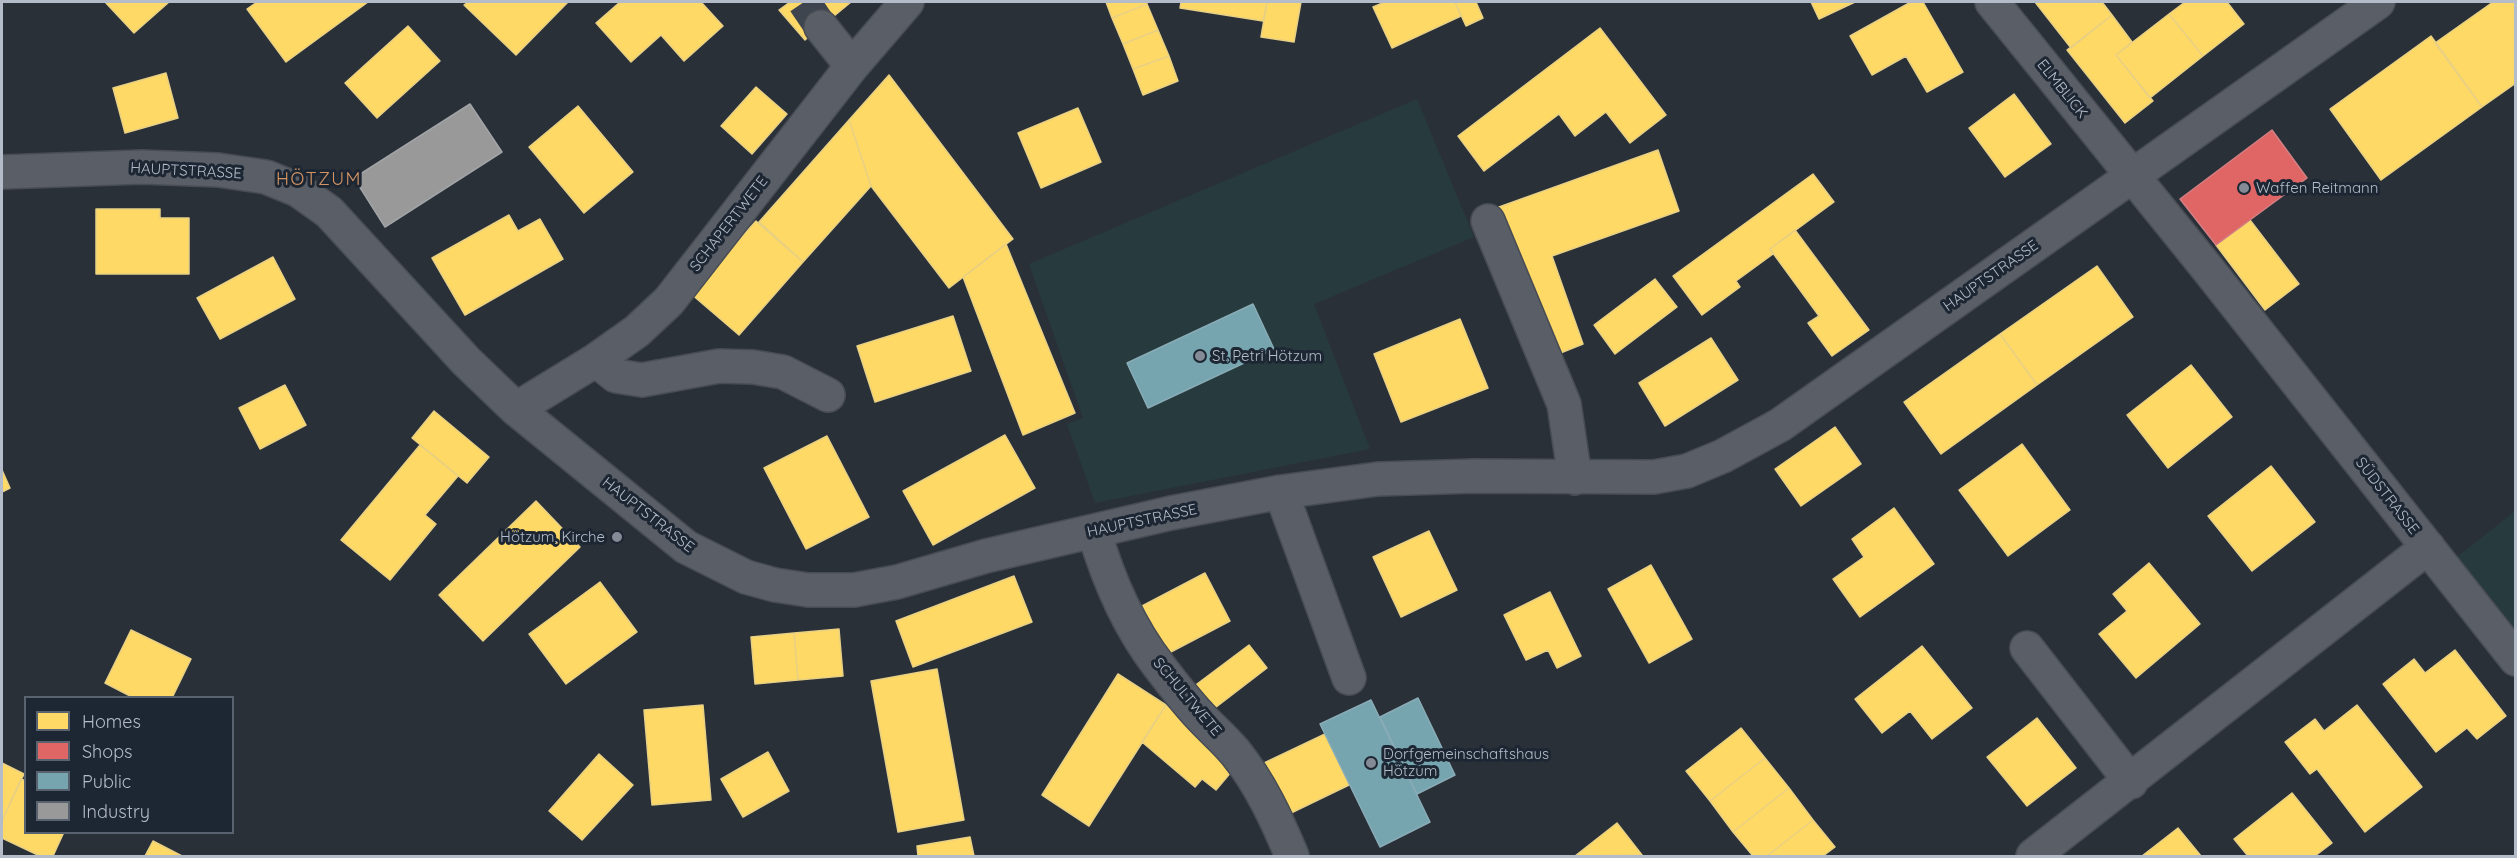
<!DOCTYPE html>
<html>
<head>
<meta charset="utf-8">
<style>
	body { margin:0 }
	#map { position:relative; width:2517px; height:858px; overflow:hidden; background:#2a3038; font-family:Quicksand,sans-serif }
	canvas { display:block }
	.frame { position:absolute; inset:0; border:3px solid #b4bcc9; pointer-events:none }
	.legend { position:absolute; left:24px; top:696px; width:210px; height:138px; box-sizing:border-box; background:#1d2633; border:2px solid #59626f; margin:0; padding:8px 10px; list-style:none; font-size:18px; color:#b4bcc9 }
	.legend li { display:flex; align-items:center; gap:12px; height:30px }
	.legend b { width:30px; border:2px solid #59626f }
</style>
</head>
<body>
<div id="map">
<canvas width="2517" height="858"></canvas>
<div class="frame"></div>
<ul class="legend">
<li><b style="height:16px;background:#ffd966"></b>Homes</li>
<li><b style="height:16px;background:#e06666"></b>Shops</li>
<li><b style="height:16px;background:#76a5af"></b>Public</li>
<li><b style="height:16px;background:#999"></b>Industry</li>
</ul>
</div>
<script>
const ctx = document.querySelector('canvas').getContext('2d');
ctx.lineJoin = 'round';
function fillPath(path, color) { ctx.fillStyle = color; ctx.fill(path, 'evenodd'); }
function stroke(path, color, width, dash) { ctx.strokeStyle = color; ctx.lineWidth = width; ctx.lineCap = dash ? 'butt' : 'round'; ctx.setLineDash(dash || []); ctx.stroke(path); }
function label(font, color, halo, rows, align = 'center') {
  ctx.font = font + ' Quicksand,sans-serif'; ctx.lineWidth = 6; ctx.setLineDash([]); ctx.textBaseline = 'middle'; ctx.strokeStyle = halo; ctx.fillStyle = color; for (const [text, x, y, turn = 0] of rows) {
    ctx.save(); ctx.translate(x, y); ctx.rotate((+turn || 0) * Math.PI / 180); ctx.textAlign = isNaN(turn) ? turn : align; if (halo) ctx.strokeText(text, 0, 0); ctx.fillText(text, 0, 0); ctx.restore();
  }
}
fillPath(new Path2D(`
	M1417 99 1474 237 1314 304 1370 449 1095 503 1067 424 1083 418 1029 264Z
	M2515 511V629L2457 557Z`), '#273a3e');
const homes = new Path2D(`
	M105 2H169L134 33Z
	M257 2H368L286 62 247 9Z
	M468 2H568L516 55 464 5Z
	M620 2H701L723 26 684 61 661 35 631 62 596 23Z
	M790 2H851L805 40 779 10Z
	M1106 2H1147V4L1112 18Z
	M1181 2H1267L1263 21 1180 8Z
	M1267 2H1301L1294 42 1261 37Z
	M1385 2H1455L1461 16 1392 48 1373 7Z
	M1455 2H1476L1483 18 1466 26Z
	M1811 2H1855L1819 19Z
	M1911 2H1923L1963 72 1927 92 1906 56 1872 75 1850 36Z
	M2035 2H2102L2112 15 2071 48Z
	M2185 2H2227L2244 24 2203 56 2169 14Z
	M2493 2H2516V83L2482 107 2435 43Z
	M1147 4 1158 30 1123 44 1112 18Z
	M2169 14 2203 56 2150 98 2116 55Z
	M2112 15 2132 42 2116 55 2153 101 2125 123 2067 50Z
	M408 26 440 61 377 118 345 83Z
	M1600 28 1666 115 1630 143 1606 112 1575 136 1559 114 1484 171 1458 136Z
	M1158 30 1169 56 1133 69 1123 44Z
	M2431 36 2482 107 2381 180 2330 109Z
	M1169 56 1178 81 1143 95 1133 69Z
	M166 73 178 118 125 133 113 88Z
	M889 75 1013 239 949 288 871 186 849 120Z
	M756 87 787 114 752 154 721 126Z
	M2014 94 2051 144 2005 177 1969 128Z
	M578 106 633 172 584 213 529 147Z
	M1078 108 1101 162 1041 188 1018 133Z
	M849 120 871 186 803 262 759 222Z
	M1658 150 1679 211 1552 256 1583 344 1553 356 1499 207Z
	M1813 174 1834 202 1770 249 1773 254 1736 281 1740 287 1702 315 1673 276Z
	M96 209H160V218H189V274H96Z
	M509 215 518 231 540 219 563 259 465 315 432 258Z
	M2250 220 2299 284 2265 310 2216 245Z
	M756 221 803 262 739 335 690 293Z
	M1795 230 1869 330 1832 356 1808 323 1819 316 1770 249Z
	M1006 244 1075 413 1023 435 963 277Z
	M273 257 295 299 220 339 197 298Z
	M2097 266 2133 317 2037 385 2000 334Z
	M1655 279 1677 307 1615 354 1594 325Z
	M953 316 971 371 875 402 857 346Z
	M1460 319 1488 388 1401 422 1374 354Z
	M2000 334 2037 385 1941 454 1904 402Z
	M1711 338 1738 380 1665 426 1639 383Z
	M2191 365 2232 417 2168 468 2127 415Z
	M285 385 306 425 260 449 239 408Z
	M434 411 489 457 467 483 412 438Z
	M1835 427 1861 464 1801 506 1775 469Z
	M1005 435 1035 488 933 545 903 491Z
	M827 436 869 517 806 549 764 468Z
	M2022 444 2070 510 2008 556 1959 490Z
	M420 445 458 476 425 515 436 524 390 580 341 540Z
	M2271 466 2315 522 2252 571 2208 516Z
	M2 470 10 488 2 492Z
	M536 501 580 547 483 641 439 595Z
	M1894 508 1934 564 1860 617 1833 579 1864 557 1852 539Z
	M1429 531 1457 590 1401 617 1373 557Z
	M2149 563 2200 624 2136 678 2099 634 2127 611 2113 594Z
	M1651 565 1692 639 1649 663 1608 589Z
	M1205 573 1230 621 1167 654 1142 606Z
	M1014 576 1032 622 913 667 896 621Z
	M600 582 637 632 566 684 529 634Z
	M1550 592 1581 656 1557 668 1548 650 1526 660 1504 615Z
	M839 629 843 676 798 680 794 633Z
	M131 630 191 659 172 698H134L105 683Z
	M794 633 798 680 755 684 751 637Z
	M1249 645 1267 668 1211 711 1193 687Z
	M1922 646 1972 708 1932 739 1910 711 1882 733 1855 699Z
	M2455 650 2506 716 2477 739 2467 728 2436 752 2383 684 2414 659 2425 673Z
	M937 669 964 820 898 832 871 681Z
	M1118 674 1166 705 1089 826 1042 795Z
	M703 705 711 800 652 805 644 710Z
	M1166 705 1223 752 1217 759 1232 771 1216 790 1202 779 1195 787 1142 742Z
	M2357 705 2422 787 2365 832 2317 769 2310 774 2285 742 2315 719 2324 731Z
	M2037 718 2076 768 2027 806 1987 757Z
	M1741 728 1765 758 1710 801 1686 771Z
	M1325 734 1349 785 1289 814 1264 763Z
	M768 752 789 791 743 817 721 779Z
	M599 754 633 785 582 840 549 811Z
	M1765 758 1789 788 1733 832 1710 801Z
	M2 763 24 774 2 821Z
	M21 779 26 781V832H64L53 856H40L2 838V821Z
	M1789 788 1813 820 1767 856H1753L1733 832Z
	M2292 793 2332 843 2315 856H2248L2234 839Z
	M1813 820 1835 847 1823 856H1767Z
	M1617 823 1642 855 1575 856Z
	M2178 828 2201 856H2142Z
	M970 837 974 856H918L917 846Z
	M153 841 182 856H145Z`);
fillPath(homes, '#ffd966');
stroke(homes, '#e8d084', 1.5);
const shops = new Path2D(`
	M2272 130 2307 178 2216 245 2180 199Z`);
fillPath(shops, '#e06666');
stroke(shops, '#d38084', 1.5);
const public = new Path2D(`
	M1253 304 1274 349 1148 408 1127 363Z
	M1418 698 1455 775 1417 794 1380 717Z
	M1371 700 1430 822 1380 847 1320 724Z`);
fillPath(public, '#76a5af');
stroke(public, '#89acb7', 1.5);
const industry = new Path2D(`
	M470 104 502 152 385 227 354 178Z`);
fillPath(industry, '#999');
stroke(industry, '#a1a4a7', 1.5);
stroke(new Path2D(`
	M804 2 821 27`), '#3f454e', 33, [33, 16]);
const minor = new Path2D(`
	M1992 2 2207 268 2516 659
	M821 27 852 66
	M2 172 142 167 218 170 266 177 298 190 329 212 466 361 516 409 686 547 746 577 775 585 808 590H854L897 582 986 556 1171 513 1281 492 1378 479 1475 476 1654 477 1687 471 1723 456 1780 425 2378 2
	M1488 221 1564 404 1575 478
	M596 360 616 376 642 380 719 366 753 367 783 372 828 395
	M516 409 596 360 637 331 669 301 852 66 907 2
	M1281 492 1349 678
	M1094 531C1108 579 1128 626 1159 666 1172 683 1185 700 1200 716 1211 728 1224 739 1235 752 1260 783 1277 820 1292 856
	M2027 648 2131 782
	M2033 856 2428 547`);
stroke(minor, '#484c53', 36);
stroke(minor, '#5a5e66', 33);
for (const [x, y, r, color] of [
	[2244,188,6,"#848b96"],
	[1200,356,6,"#848b96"],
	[617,537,6,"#848b96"],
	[1371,763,6,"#848b96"]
]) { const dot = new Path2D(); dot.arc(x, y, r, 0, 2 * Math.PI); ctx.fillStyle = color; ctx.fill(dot); stroke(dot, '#1d2633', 2); }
label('15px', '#b4bcc9', '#1d2633', [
	["ELMBLICK",2062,89,51],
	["HAUPTSTRASSE",186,171,3],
	["SCHAPERTWETE",729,224,-52],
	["HAUPTSTRASSE",1991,276,-35],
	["SÜDSTRASSE",2387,496,52],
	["HAUPTSTRASSE",648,515,38],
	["HAUPTSTRASSE",1142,521,-12],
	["SCHULTWETE",1187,697,50]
]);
label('15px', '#b4bcc9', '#1d2633', [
	["Waffen Reitmann",2256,188],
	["St. Petri Hötzum",1212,356],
	["Hötzum, Kirche",605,537,"right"],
	["Dorfgemeinschaftshaus",1383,754],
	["Hötzum",1383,771]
], 'left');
ctx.letterSpacing = '1.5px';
label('18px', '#d59563', '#1d2633', [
	["HÖTZUM",319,180]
]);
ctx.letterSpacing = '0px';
</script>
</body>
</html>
